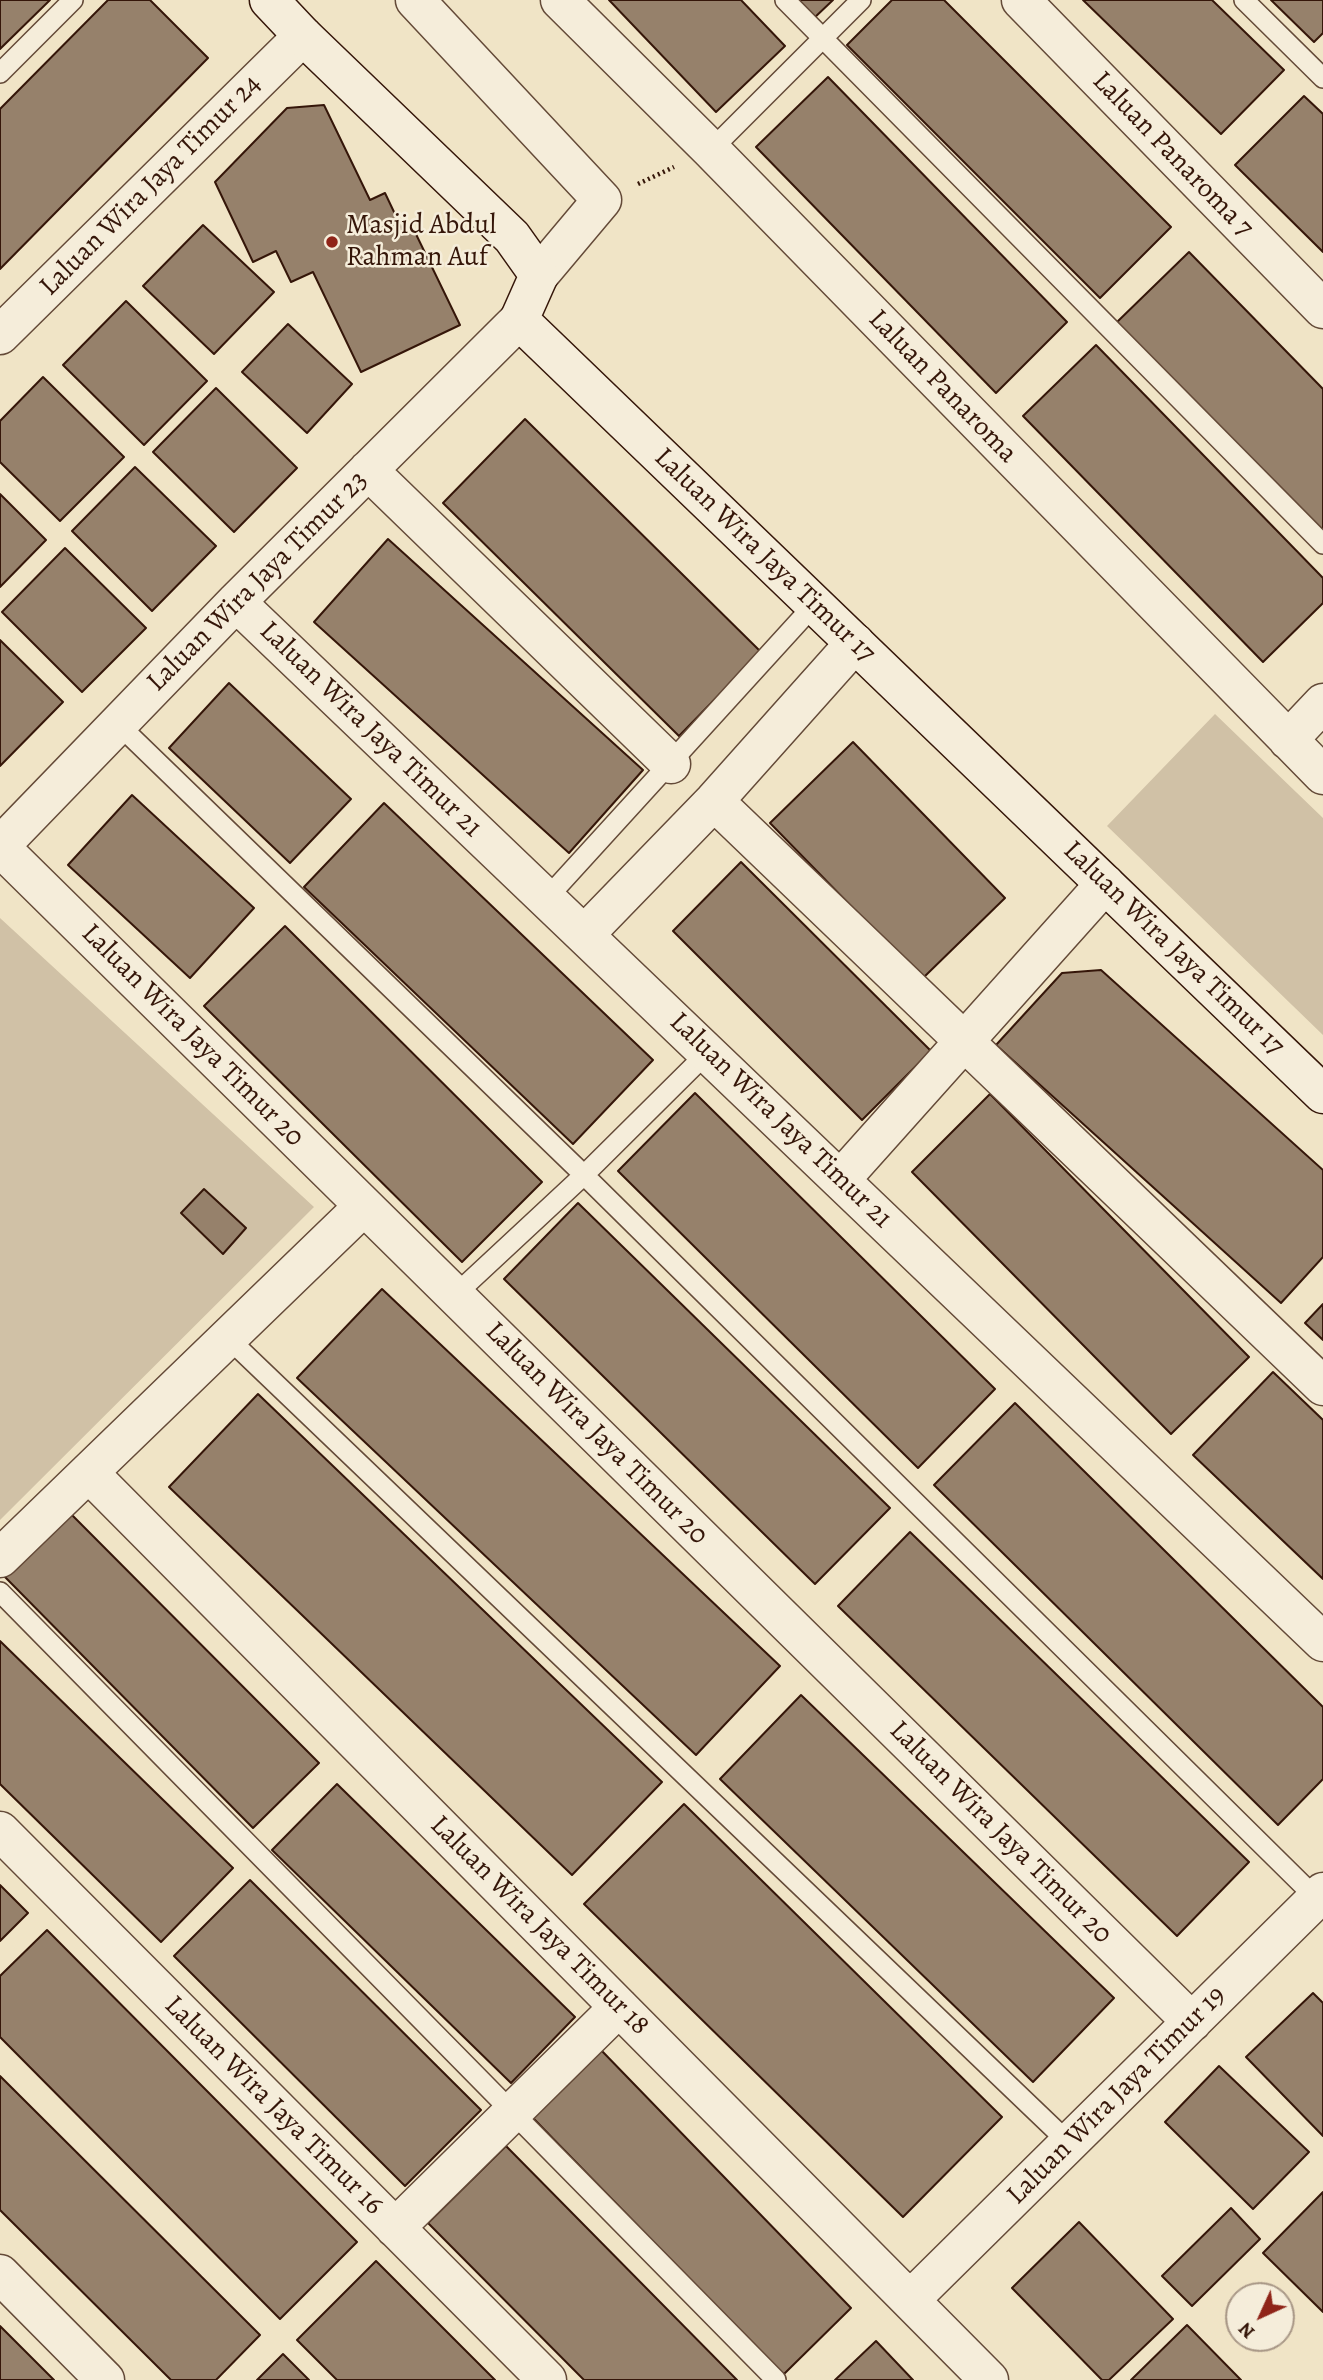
<!DOCTYPE html>
<html>
<head>
<meta charset="utf-8">
<style>
	body { margin:0 }
	#map { position:relative; width:1323px; height:2380px; overflow:hidden; background:#f0e4c6; font-family:Alegreya,serif }
	canvas { display:block }
	.north { position:absolute; left:1225px; top:2282px; width:70px; height:70px; box-sizing:border-box; background:#f5edda; border:2px solid #a89786; border-radius:50%; rotate:225deg; font-size:19px; font-weight:700; line-height:28px; text-align:center; color:#351609 }
	.north::after { content:''; display:block; margin:auto; width:24px; height:32px; background:#8f2418; clip-path:polygon(50% 0,100% 100%,50% 72%,0 100%) }
</style>
</head>
<body>
<div id="map">
<canvas width="1323" height="2380"></canvas>
<div class="north">N</div>
</div>
<script>
const ctx = document.querySelector('canvas').getContext('2d');
ctx.lineJoin = 'round';
function fillPath(path, color) { ctx.fillStyle = color; ctx.fill(path, 'evenodd'); }
function stroke(path, color, width, dash) { ctx.strokeStyle = color; ctx.lineWidth = width; ctx.lineCap = dash ? 'butt' : 'round'; ctx.setLineDash(dash || []); ctx.stroke(path); }
function label(font, color, halo, rows, align = 'center') {
  ctx.font = font + ' Alegreya,serif'; ctx.lineWidth = 5; ctx.setLineDash([]); ctx.textBaseline = 'middle'; ctx.strokeStyle = halo; ctx.fillStyle = color; for (const [text, x, y, turn = 0] of rows) {
    ctx.save(); ctx.translate(x, y); ctx.rotate((+turn || 0) * Math.PI / 180); ctx.textAlign = isNaN(turn) ? turn : align; if (halo) ctx.strokeText(text, 0, 0); ctx.fillText(text, 0, 0); ctx.restore();
  }
}
fillPath(new Path2D(`
	M1215 714 1323 818V1035L1107 826Z
	M0 918 314 1207 0 1520Z`), '#d0c1a6');
const building = new Path2D(`
	M0 0H50L0 49Z
	M108 0H150L208 58 0 269V109Z
	M609 0H741L785 46 716 112Z
	M793 0H833L812 20Z
	M892 0H944L1171 227 1100 298 847 45Z
	M1083 0H1212L1284 70 1221 134Z
	M1271 0H1323V33L1314 42Z
	M828 77 1067 322 996 393 756 147Z
	M1304 96 1323 114V252L1235 165Z
	M324 105 370 200 385 193 404 233 413 228 460 325 361 372 313 272 291 282 276 251 253 262 215 182 287 108Z
	M203 225 274 292 214 354 143 286Z
	M1189 252 1323 389V534L1116 323Z
	M126 301 207 381 144 445 63 365Z
	M288 324 352 384 307 433 242 372Z
	M1096 345 1323 578V603L1263 662 1023 416Z
	M43 377 124 457 60 521 0 462V421Z
	M216 388 297 468 234 532 153 452Z
	M525 419 761 652 679 736 443 503Z
	M135 467 216 546 152 611 72 531Z
	M0 494 46 540 0 587Z
	M388 539 643 770 569 853 314 622Z
	M65 548 146 628 82 692 2 612Z
	M0 640 63 702 0 766Z
	M229 683 351 799 290 863 169 748Z
	M853 742 1005 898 922 979 770 823Z
	M132 795 254 908 190 978 68 865Z
	M384 803 653 1060 573 1144 304 887Z
	M741 862 931 1051 862 1120 673 931Z
	M285 926 542 1182 462 1262 204 1006Z
	M1101 970 1323 1170V1257L1281 1303 996 1045 1062 973Z
	M695 1093 995 1389 918 1468 618 1171Z
	M990 1094 1249 1357 1171 1434 912 1172Z
	M204 1189 246 1228 223 1254 181 1213Z
	M578 1203 890 1508 815 1584 504 1279Z
	M382 1289 780 1666 696 1755 297 1378Z
	M1323 1304V1340L1305 1323Z
	M1273 1372 1323 1420V1579L1193 1455Z
	M258 1394 662 1782 572 1875 169 1487Z
	M1015 1403 1323 1707V1779L1278 1825 934 1485Z
	M69 1512 319 1763 253 1828 4 1576Z
	M910 1532 1249 1862 1177 1936 838 1606Z
	M0 1641 233 1868 161 1942 0 1784Z
	M801 1695 1114 1998 1033 2082 720 1779Z
	M337 1784 575 2017 511 2083 272 1850Z
	M684 1804 1002 2117 903 2217 584 1904Z
	M250 1880 481 2110 405 2186 174 1956Z
	M0 1885 28 1913 0 1941Z
	M47 1930 357 2242 280 2319 0 2037V1976Z
	M1313 1993 1323 2003V2136L1246 2057Z
	M601 2050 851 2308 783 2375 532 2117Z
	M1219 2066 1309 2152 1253 2209 1165 2122Z
	M0 2076 260 2335 216 2380H171L0 2210Z
	M506 2146 737 2380H584L428 2223Z
	M1323 2192V2312L1263 2253Z
	M1231 2208 1260 2239 1192 2306 1162 2276Z
	M1079 2222 1173 2319 1109 2380H1102L1012 2288Z
	M376 2261 495 2380H337L297 2340Z
	M1187 2325 1241 2380H1131Z
	M0 2326 54 2380H0Z
	M876 2341 913 2380H835Z
	M283 2354 309 2380H257Z`);
fillPath(building, '#96816b');
stroke(building, '#351609', 2);
const lane = new Path2D(`
	M785 0 1323 544
	M1244 0 1323 78
	M0 73 73 0
	M711 150 861 0
	M118 724 584 1175 1316 1898
	M547 898 814 605
	M455 1295 584 1175 708 1052
	M228 1338 1070 2144
	M0 1592 776 2380`);
const street = new Path2D(`
	M415 0 602 200 539 275
	M560 0 711 150 1323 775
	M1021 0 1323 309
	M0 335 303 36
	M368 470 671 764
	M236 602 1323 1642
	M1288 740 1323 703
	M714 801 1323 1386
	M0 846 236 602 519 320
	M0 847 1192 2022
	M585 934 714 801 855 643
	M841 1179 1105 884
	M89 1473 989 2380
	M0 1558 364 1206
	M0 1831 547 2380
	M395 2228 619 2007
	M0 2274 105 2380
	M910 2300 1323 1892`);
const secondary = new Path2D(`
	M269 0 303 36 512 237 539 275 519 320 1323 1094`);
stroke(lane, '#644a38', 22);
stroke(street, '#644a38', 41);
stroke(secondary, '#351609', 41);
stroke(new Path2D(`
	M638 184 674 167`), '#351609', 4.5, [2, 3.5]);
stroke(lane, '#f5edda', 19);
stroke(street, '#f5edda', 38);
stroke(secondary, '#f5edda', 38);
for (const [x, y, r, color] of [
	[332,242,7,"#8f2418"]
]) { const dot = new Path2D(); dot.arc(x, y, r, 0, 2 * Math.PI); ctx.fillStyle = color; ctx.fill(dot); stroke(dot, '#f5edda', 2.5); }
label('28px', '#351609', '#f5edda', [
	["Laluan Panaroma 7",1172,155,46],
	["Laluan Wira Jaya Timur 24",151,186,-45],
	["Laluan Panaroma",942,387,46],
	["Laluan Wira Jaya Timur 17",764,556,44],
	["Laluan Wira Jaya Timur 23",258,582,-45],
	["Laluan Wira Jaya Timur 21",370,730,44],
	["Laluan Wira Jaya Timur 17",1173,949,44],
	["Laluan Wira Jaya Timur 20",192,1036,45],
	["Laluan Wira Jaya Timur 21",780,1121,44],
	["Laluan Wira Jaya Timur 20",596,1434,45],
	["Laluan Wira Jaya Timur 20",1000,1833,45],
	["Laluan Wira Jaya Timur 18",539,1926,45],
	["Laluan Wira Jaya Timur 19",1117,2096,-45],
	["Laluan Wira Jaya Timur 16",273,2106,45]
]);
label('28px', '#351609', '#f5edda', [
	["Masjid Abdul",346,226],
	["Rahman Auf",346,258]
], 'left');
</script>
</body>
</html>
